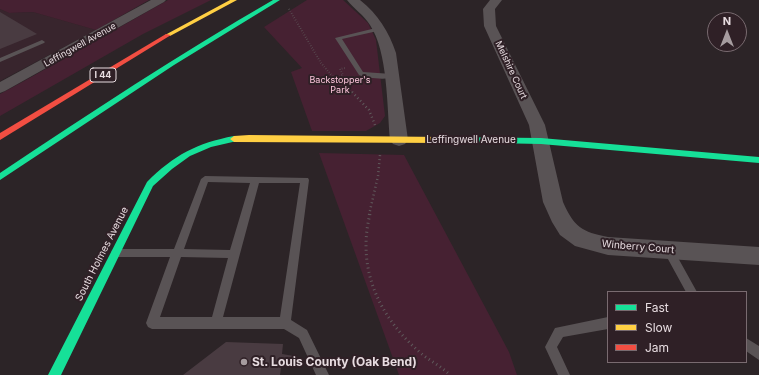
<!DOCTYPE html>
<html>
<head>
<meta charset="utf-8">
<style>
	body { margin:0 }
	#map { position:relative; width:759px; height:375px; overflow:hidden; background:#2c2427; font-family:Inter,sans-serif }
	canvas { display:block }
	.legend { position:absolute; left:607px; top:291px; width:140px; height:72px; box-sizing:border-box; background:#2f2026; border:1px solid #796b70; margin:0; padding:5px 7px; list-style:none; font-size:12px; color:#e7dce0 }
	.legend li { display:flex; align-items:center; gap:8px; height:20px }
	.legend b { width:20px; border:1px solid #796b70 }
	.north { position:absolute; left:707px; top:12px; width:40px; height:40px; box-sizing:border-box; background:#2f2026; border:1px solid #796b70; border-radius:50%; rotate:0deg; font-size:11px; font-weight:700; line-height:16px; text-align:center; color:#e7dce0 }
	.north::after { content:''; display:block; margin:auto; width:14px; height:18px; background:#a69c9f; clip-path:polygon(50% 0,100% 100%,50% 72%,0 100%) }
</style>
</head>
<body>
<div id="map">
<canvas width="759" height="375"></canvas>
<ul class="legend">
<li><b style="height:5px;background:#16e098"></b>Fast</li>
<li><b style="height:5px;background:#ffcf43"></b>Slow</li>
<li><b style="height:5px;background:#f24e42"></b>Jam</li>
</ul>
<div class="north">N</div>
</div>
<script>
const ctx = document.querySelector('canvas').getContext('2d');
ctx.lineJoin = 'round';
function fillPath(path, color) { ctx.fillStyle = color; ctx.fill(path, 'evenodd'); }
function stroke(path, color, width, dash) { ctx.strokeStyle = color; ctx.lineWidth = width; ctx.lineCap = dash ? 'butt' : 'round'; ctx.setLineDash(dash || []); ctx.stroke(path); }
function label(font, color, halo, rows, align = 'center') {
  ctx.font = font + ' Inter,sans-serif'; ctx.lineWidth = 4; ctx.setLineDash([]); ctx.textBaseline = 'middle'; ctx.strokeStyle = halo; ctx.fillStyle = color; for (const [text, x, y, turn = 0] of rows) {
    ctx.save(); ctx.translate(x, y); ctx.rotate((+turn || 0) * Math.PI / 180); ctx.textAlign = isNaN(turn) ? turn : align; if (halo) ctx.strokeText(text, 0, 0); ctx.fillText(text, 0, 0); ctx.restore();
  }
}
fillPath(new Path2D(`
	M0 9 9 13 33 12 96 30 0 81Z`), '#38252d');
fillPath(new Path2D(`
	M0 0H149L96 30 33 12 9 13 0 9Z
	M168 0H211L143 34 0 116V94L26 80Z
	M307 0H343L368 23 376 40 385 116 380 123 366 131H312L291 72 302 68 264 27Z
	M319 153 404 155 509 352 517 375H399Z`), '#462132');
fillPath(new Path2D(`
	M0 12 37 34 0 49Z
	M226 342 283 344 282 354 294 356 281 368 280 375H183Z`), '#493b41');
stroke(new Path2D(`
	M289 9 321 63 334 78 353 93
	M335 79 343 75 340 69 345 68`), '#605a5c', 2, [0.5, 2]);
stroke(new Path2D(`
	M352 92 369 110 375 125
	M369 215 378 176 380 155`), '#605a5c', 2.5, [1, 3]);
stroke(new Path2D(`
	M370 214C356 270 380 319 423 355 432 362 442 367 450 375`), '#605a5c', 3, [1, 3.5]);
fillPath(new Path2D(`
	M380 27 382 28V30L342 39 363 72 392 74 395 76C388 81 367 78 359 75L335 38Z
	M42 40 45 42 44 43 0 62V58Z
	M205 176 308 178 309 180 291 320 307 330 329 375H316L299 338 284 329H152L148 327 146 323 170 257H116L112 256 111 253 112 250 116 249H174L201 179ZM208 182 250 183 230 250 184 249ZM259 183H300L280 317H223ZM181 257 228 258 212 317H160Z
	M668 246 672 247 697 292H686L663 250 664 247Z
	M608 317V329L563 337 557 347 570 375H558L545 347 555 328Z
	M746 338 759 346V360L746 351Z`), '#595355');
fillPath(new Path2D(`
	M151 0H166L164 2 5 91 0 93V82Z
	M347 0H360C378 14 389 32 396 53L408 140 405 144 399 146 393 144 390 140C387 107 388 52 370 25 364 15 354 9 347 0Z
	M490 0H502L495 9 496 26 545 125 563 202C574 227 582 232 608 237L759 247V265L608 255 575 246 560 235 552 222 543 202 529 125 484 26 483 9Z`), '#595355');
fillPath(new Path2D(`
	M273 0H280L174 65 0 180V173C90 113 179 54 273 0Z
	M234 136 238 139 237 141 211 147 190 156 172 169 153 186 61 375H48L147 182C174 155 197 143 234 136Z
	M444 137 541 138 759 157V163L541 144 441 142 440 140 441 138Z`), '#16e098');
fillPath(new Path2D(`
	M230 0H237L170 36 165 35Z
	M249 135 444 137 448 140 444 143 234 142 230 139 234 136Z`), '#ffcf43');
fillPath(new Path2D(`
	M166 34 171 35 0 140V133Z`), '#f24e42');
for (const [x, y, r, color] of [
	[244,362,4,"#a69c9f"]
]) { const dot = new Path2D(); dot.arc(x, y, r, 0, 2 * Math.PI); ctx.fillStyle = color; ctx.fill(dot); stroke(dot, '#2f2026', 1.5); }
label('9px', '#e7dce0', '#2f2026', [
	["Leffingwell Avenue",80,45,-29],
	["Melshire Court",511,70,65]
]);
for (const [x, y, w] of [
	[103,75,26]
]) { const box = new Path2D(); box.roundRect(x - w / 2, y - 7, w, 14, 3); ctx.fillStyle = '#2f2026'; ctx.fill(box); stroke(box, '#e7dce0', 1); }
label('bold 9px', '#e7dce0', null, [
	["I 44",103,75]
]);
label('9px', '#fcc5db', '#2f2026', [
	["Backstopper's",340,80],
	["Park",340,90]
]);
label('10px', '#e7dce0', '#2f2026', [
	["Leffingwell Avenue",471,140],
	["Winberry Court",638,247,5],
	["South Holmes Avenue",102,254,-63]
]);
label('bold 12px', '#e7dce0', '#2f2026', [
	["St. Louis County (Oak Bend)",252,362]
], 'left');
</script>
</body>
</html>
